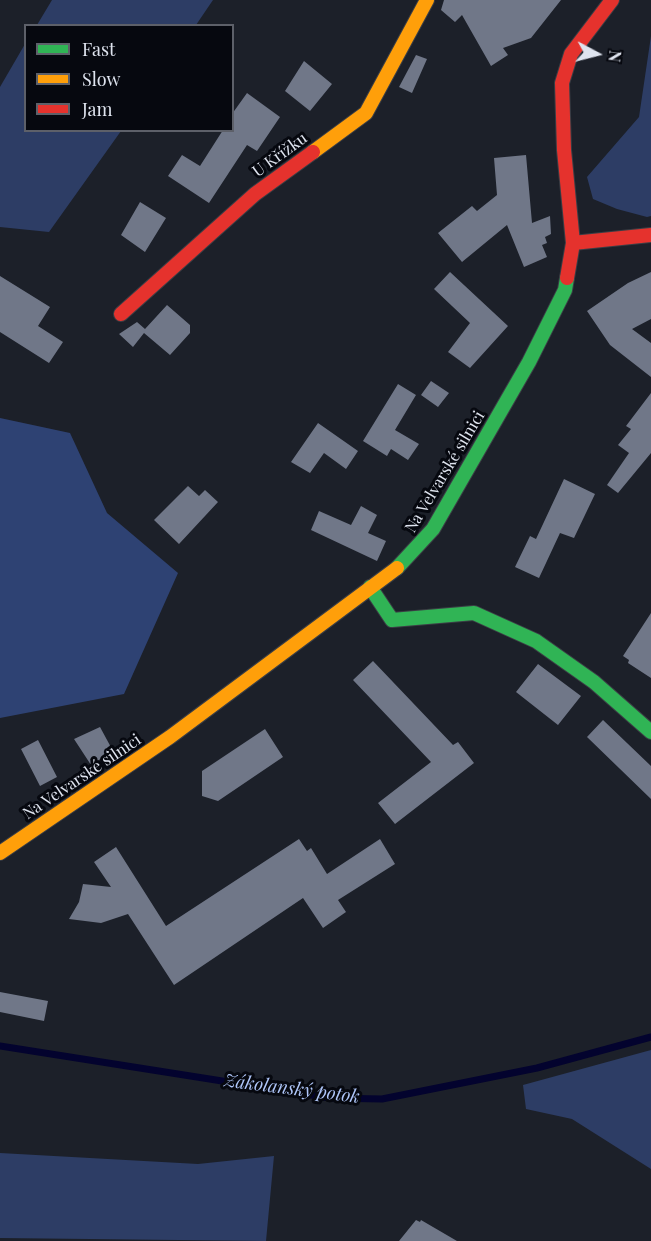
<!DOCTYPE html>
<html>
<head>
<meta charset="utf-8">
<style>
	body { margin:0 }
	#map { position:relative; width:651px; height:1241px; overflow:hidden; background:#1c2029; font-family:"Playfair Display",serif }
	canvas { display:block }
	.legend { position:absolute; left:24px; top:24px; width:210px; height:108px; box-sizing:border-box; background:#06080f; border:2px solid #5d6069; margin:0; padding:8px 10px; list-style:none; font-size:18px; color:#dfe4ef }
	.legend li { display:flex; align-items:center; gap:12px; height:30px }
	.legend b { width:30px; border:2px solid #5d6069 }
	.north { position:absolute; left:567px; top:24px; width:60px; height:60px; -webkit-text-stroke:4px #06080f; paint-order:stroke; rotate:97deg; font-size:16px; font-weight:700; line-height:24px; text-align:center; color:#dfe4ef }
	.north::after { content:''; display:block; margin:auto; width:21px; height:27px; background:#dfe4ef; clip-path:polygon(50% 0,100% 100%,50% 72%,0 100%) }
</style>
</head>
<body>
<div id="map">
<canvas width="651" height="1241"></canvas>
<ul class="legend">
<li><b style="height:8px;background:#30b455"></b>Fast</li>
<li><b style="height:8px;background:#ff9f0a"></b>Slow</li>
<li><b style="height:8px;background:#e5322d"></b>Jam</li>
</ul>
<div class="north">N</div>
</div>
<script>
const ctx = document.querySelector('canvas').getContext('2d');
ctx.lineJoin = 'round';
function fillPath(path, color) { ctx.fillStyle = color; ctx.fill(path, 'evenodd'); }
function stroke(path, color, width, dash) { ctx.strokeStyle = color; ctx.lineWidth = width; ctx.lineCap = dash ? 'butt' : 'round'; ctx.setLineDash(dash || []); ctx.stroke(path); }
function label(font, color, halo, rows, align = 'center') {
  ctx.font = font + ' "Playfair Display",serif'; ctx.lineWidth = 6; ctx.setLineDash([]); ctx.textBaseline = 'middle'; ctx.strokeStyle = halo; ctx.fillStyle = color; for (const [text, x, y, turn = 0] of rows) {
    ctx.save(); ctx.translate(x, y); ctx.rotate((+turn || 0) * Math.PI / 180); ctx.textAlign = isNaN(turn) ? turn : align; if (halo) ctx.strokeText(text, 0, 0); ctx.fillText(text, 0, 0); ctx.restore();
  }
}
fillPath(new Path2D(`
	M52 0H213L196 25H37Z
	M651 36V216L647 217 617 209 593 199 587 177 639 117Z
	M25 44 26 130 121 131 49 232 0 227V87Z
	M651 1050V1169L572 1119 526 1109 523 1085Z
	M0 1153 198 1164 274 1156 266 1241 0 1238Z`), '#2d3d65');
fillPath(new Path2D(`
	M0 418 70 433 107 513 178 573 124 694 0 718Z`), '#2e4273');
stroke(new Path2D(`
	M0 1046 330 1098 382 1099 537 1068 651 1037`), '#03032e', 7);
fillPath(new Path2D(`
	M444 0H561L531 38 503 48 508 55 491 66 462 15 455 22 441 10Z
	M416 55 427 59 412 93 399 87Z
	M304 61 332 84 310 111 285 91Z
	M247 93 280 117 257 151 247 145 209 203 168 176 182 155 200 166 223 130H232V114Z
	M526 155 532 223 550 216 551 234 545 237 547 243 542 245 547 257 524 267 507 225 462 262 438 233 472 206 477 211 497 195 494 158Z
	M140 202 166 218 145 252 121 235Z
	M450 272 508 326 470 368 448 352 470 323 434 289Z
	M651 272V319L632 329 651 343V377L610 345 587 311 628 283Z
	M0 276 50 307 38 326 63 342 49 363 0 332Z
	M167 305 190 325V333L170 355 144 333 133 347 119 334 137 322 145 329Z
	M431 381 449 393 438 407 421 395Z
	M398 384 416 395 395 430 419 444 408 460 391 449 387 456 363 441Z
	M651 393V453L618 493 607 485 629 453 618 445 631 429 626 426Z
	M318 423 358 451 346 469 324 453 310 473 291 462Z
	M564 479 595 494 574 538 560 533 539 578 515 567 530 536 536 539Z
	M188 486 199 496 205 490 218 502 179 544 154 520Z
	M361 506 377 515 368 533 386 541 377 561 311 530 319 511 351 525Z
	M651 613V678L628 663 629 660 623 656Z
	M373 661 453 745 458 742 474 763 395 824 378 803 431 762 353 680Z
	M538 664 581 696 558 725 516 692Z
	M603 720 651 766V799L587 737Z
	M100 727 113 751 91 765 74 739Z
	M265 729 283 757 218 801 202 796V771Z
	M38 740 57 777 40 786 21 749Z
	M299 839 307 851 311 848 327 874 380 839 395 864 338 900 346 912 323 928 303 898 174 985 128 914 101 923 69 919 79 902 83 884 111 887 94 862 116 847 166 926Z
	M0 992 48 1001 44 1021 0 1012Z
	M416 1220 420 1222 421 1220 457 1241H399Z`), '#707788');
const fast = new Path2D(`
	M397 568 433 529 529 362 565 290 567 278
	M370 587 392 620 474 613 536 641 594 682 651 732`);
const slow = new Path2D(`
	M313 152 366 113 427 0
	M0 853 170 737 397 568`);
const jam = new Path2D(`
	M573 243 651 235
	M567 278 573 243 564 150 562 83 571 54 612 0
	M121 314 255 194 313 152`);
stroke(fast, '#3b3e45', 16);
stroke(slow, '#3b3e45', 16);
stroke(jam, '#3b3e45', 16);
stroke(fast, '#30b455', 14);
stroke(slow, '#ff9f0a', 14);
stroke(jam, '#e5322d', 14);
label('16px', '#dfe4ef', '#06080f', [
	["U Křížku",280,155,-36],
	["Na Velvarské silnici",445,472,-59],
	["Na Velvarské silnici",82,777,-34]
]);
label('italic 18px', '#afc6f9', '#06080f', [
	["Zákolanský potok",292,1089,7]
]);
</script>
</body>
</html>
